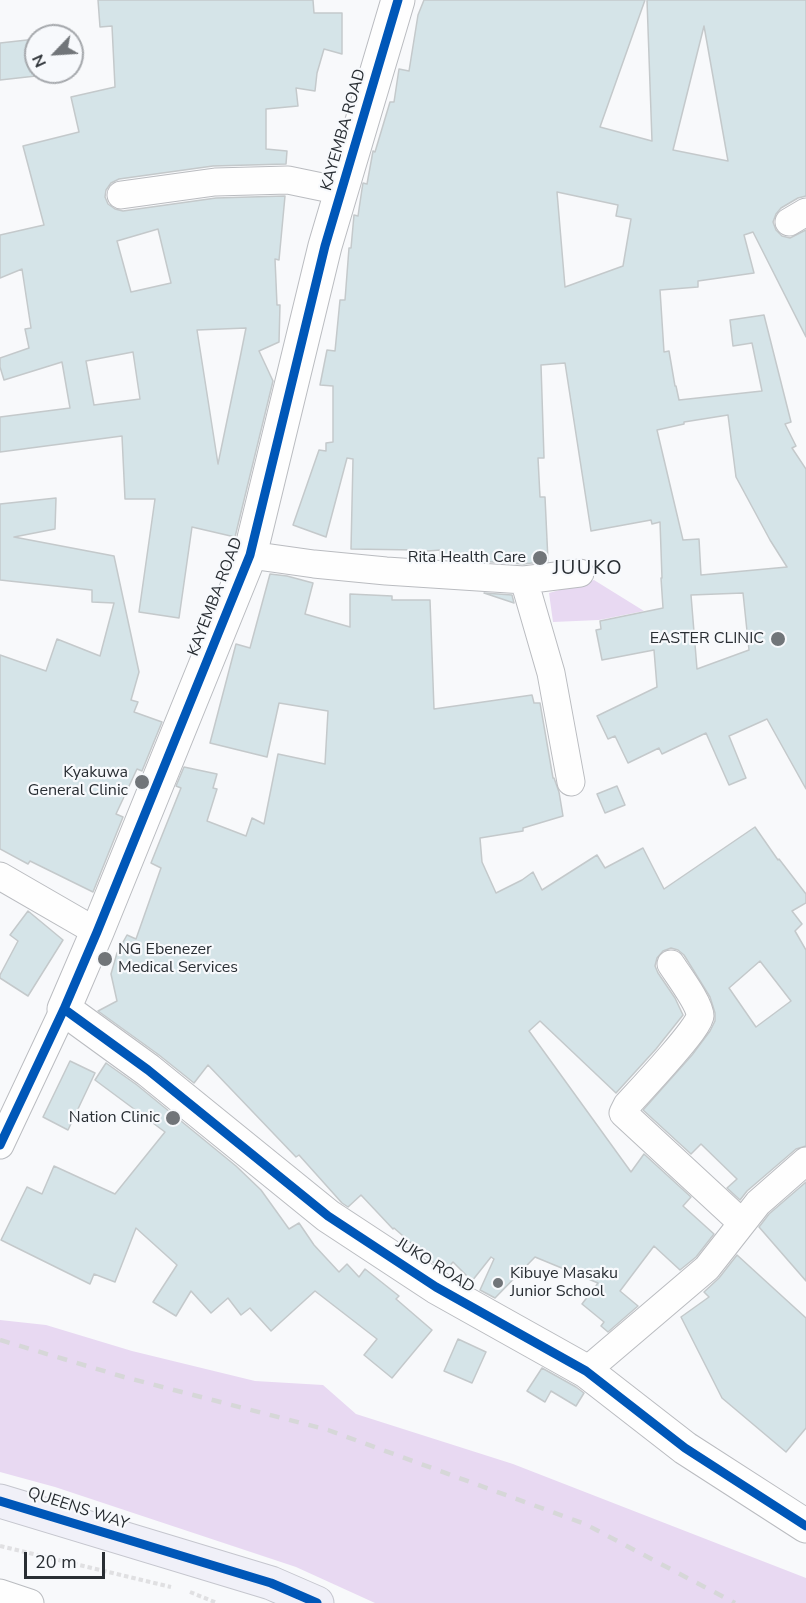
<!DOCTYPE html>
<html>
<head>
<meta charset="utf-8">
<style>
	body { margin:0 }
	#map { position:relative; width:806px; height:1603px; overflow:hidden; background:#f8f9fb; font-family:"Nunito Sans",sans-serif }
	canvas { display:block }
	.north { position:absolute; left:24px; top:24px; width:60px; height:60px; box-sizing:border-box; background:#f7f9fc; border:2px solid #a5a8ac; border-radius:50%; rotate:245deg; font-size:16px; font-weight:700; line-height:24px; text-align:center; color:#292e33 }
	.north::after { content:''; display:block; margin:auto; width:21px; height:27px; background:#717579; clip-path:polygon(50% 0,100% 100%,50% 72%,0 100%) }
	.scale { position:absolute; left:24px; top:1552px; width:81px; height:27px; box-sizing:border-box; border:3px solid #292e33; border-top:0; padding-left:8px; font-size:18px; line-height:21px; white-space:nowrap; color:#292e33; -webkit-text-stroke:4px #f7f9fc; paint-order:stroke }
</style>
</head>
<body>
<div id="map">
<canvas width="806" height="1603"></canvas>
<div class="north">N</div>
<div class="scale">20 m</div>
</div>
<script>
const ctx = document.querySelector('canvas').getContext('2d');
ctx.lineJoin = 'round';
function fillPath(path, color) { ctx.fillStyle = color; ctx.fill(path, 'evenodd'); }
function stroke(path, color, width, dash) { ctx.strokeStyle = color; ctx.lineWidth = width; ctx.lineCap = dash ? 'butt' : 'round'; ctx.setLineDash(dash || []); ctx.stroke(path); }
function label(font, color, halo, rows, align = 'center') {
  ctx.font = font + ' "Nunito Sans",sans-serif'; ctx.lineWidth = 4.5; ctx.setLineDash([]); ctx.textBaseline = 'middle'; ctx.strokeStyle = halo; ctx.fillStyle = color; for (const [text, x, y, turn = 0] of rows) {
    ctx.save(); ctx.translate(x, y); ctx.rotate((+turn || 0) * Math.PI / 180); ctx.textAlign = isNaN(turn) ? turn : align; if (halo) ctx.strokeText(text, 0, 0); ctx.fillText(text, 0, 0); ctx.restore();
  }
}
fillPath(new Path2D(`
	M594 580 644 611 599 620 553 622 549 593Z
	M0 1320 46 1325 132 1351 255 1381 323 1385 356 1414 513 1464 806 1578V1603H375L296 1567 55 1487 0 1472Z`), '#e8d9f2');
const building = new Path2D(`
	M98 0H313L314 13H342V54L324 49 317 73 315 91 296 88 298 106 266 109V149L287 151 286 164 213 166 119 179 111 183 106 190 105 197 108 204 115 209 123 211 216 198 285 196 279 260 275 259 277 305H280L279 342 259 351 273 381 235 537 192 527 179 618 139 612 155 499H125L122 436 0 452V417L70 408 62 362 4 380 0 367V358L29 348 25 329 31 328 22 269 0 278V235L44 225 23 146 79 132 71 97 115 87 112 26 100 27ZM158 229 171 283 131 292 117 241ZM246 328 240 358 218 464 197 330ZM133 352 140 399 94 405 86 361Z
	M424 0H645L600 127 652 141 647 0H806V196L798 198 781 208 776 214 773 222 776 230 782 236 790 238 806 230V337L753 232 744 235 754 273 698 281V287L660 290 664 352 669 351 675 386H676L679 400 762 391 752 343 733 346 730 320 764 315 791 422 785 424 796 446 792 448 806 469V789L767 719 729 736 746 778 729 785 706 733 662 754 659 748 628 763 615 736 608 739 597 716 657 687 654 650 602 660 596 630 601 629 600 621 663 608 661 578H662L660 522 652 524 651 520 591 531 565 363 541 365 544 458H538L540 497H545L548 561 524 564 462 560V557L440 556V550L416 552V550L351 549 353 459 347 458 326 537 293 525 319 450 326 451V443L333 442V386L320 385 327 350 335 351 340 300H345L349 248H351L354 215 358 216 362 189 363 183 367 184 373 151 375 152 390 102H394L399 69 409 71 418 15ZM704 26 728 161 673 150ZM557 192 618 205 616 216 631 219 623 266 565 287ZM728 415 736 477 770 540 787 567 701 575 699 539 683 540 657 430 684 424V422ZM743 593 749 650 697 669 691 595Z
	M36 39V76L0 80V43Z
	M56 498 55 529 14 537 114 556 139 672 131 700 138 702 134 712 162 722 142 771 137 769 116 814 123 817 93 892 30 861 28 864 0 849V655L46 671 57 639 100 656 114 603 92 602V590L0 580V504Z
	M270 574 287 576 313 583 305 614 350 627V594L392 596V600H430L434 709 532 695 534 703H540L553 778H554L559 792 563 816 523 828V831L480 838 482 862 496 893 522 880 533 872 542 890 597 855 605 868 643 848 664 889 755 827 778 860 779 859 806 894V903L792 911 802 924 795 931 806 950V1146L796 1149 747 1191 740 1200 727 1188 737 1179 701 1144 691 1154 643 1110 692 1055 710 1031 715 1021V1013L710 997 684 955 678 950 671 948 663 951 657 958 655 966 658 973 675 998 683 1015 656 1049 616 1093 540 1021 529 1031 631 1172 644 1154 691 1197 683 1206 714 1234 696 1257 680 1270 654 1246 620 1291 638 1306 608 1332 601 1326 604 1322 582 1304 598 1283 535 1257 495 1298 480 1290 494 1259 491 1257 472 1281 453 1262 445 1271 435 1264 394 1228 393 1229 361 1195 348 1207 342 1203 299 1155 296 1157 208 1065 194 1083 159 1055 98 1011 117 1001 111 974 117 953 127 935 136 939 161 868 151 863 181 788 176 786 184 767 217 774 213 788 217 789 207 821 246 836 252 818 264 824 278 754 325 764 328 711 279 703 267 757 210 743 236 644 250 648ZM760 961 791 1001 756 1027 729 988Z
	M484 593 512 595 514 603Z
	M617 786 625 805 605 813 597 794Z
	M28 911 63 940 28 996 0 978V975L18 941 10 935Z
	M70 1061 95 1073 68 1130 43 1117Z
	M106 1063 137 1085 236 1166 261 1190 289 1229 299 1223 314 1245 339 1272 347 1264 359 1277 365 1269 399 1296 396 1299 432 1330 392 1378 364 1355 377 1339 315 1291 271 1331 250 1308 241 1315 228 1298 211 1313 191 1291 176 1316 153 1302 177 1265 136 1228 115 1282 94 1274 90 1284 1 1240 27 1187 42 1194 54 1166 115 1194 165 1132 95 1080Z
	M806 1182V1281L759 1227 769 1214Z
	M737 1255 806 1318V1428L786 1452 722 1398 681 1317 709 1297 704 1292 719 1278Z
	M458 1339 486 1352 472 1383 444 1371Z
	M542 1368 576 1387 584 1393 576 1406 551 1391 545 1402 527 1391Z`);
fillPath(building, '#d5e4e8');
stroke(building, '#c4c9cb', 1.5);
const street = new Path2D(`
	M121 195 215 182 288 180 341 191
	M789 222 806 212
	M250 555 314 564 386 571 524 580 580 573
	M524 580 551 673 571 782
	M0 876 97 932
	M671 964C678 975 700 1004 700 1016 700 1027 639 1092 627 1105L623 1113 742 1223
	M0 1145 64 1009
	M586 1371 707 1268 758 1203 806 1161
	M0 1593 30 1603`);
const secondary = new Path2D(`
	M398 0 325 246 250 555 97 932 64 1009 148 1070 328 1216 436 1287 586 1371 685 1448 806 1526`);
const highway = new Path2D(`
	M0 1501 271 1583 317 1603`);
stroke(street, '#babcc0', 29);
stroke(secondary, '#babcc0', 35);
stroke(highway, '#c5c6ce', 35);
stroke(new Path2D(`
	M0 1546 171 1587
	M190 1592 217 1603`), '#e0e0e2', 4, [4.5, 3]);
stroke(street, '#fefefe', 27);
stroke(secondary, '#fefefe', 33);
stroke(highway, '#f0f0f8', 33);
stroke(new Path2D(`
	M0 1340 124 1377 328 1430 585 1524 735 1603`), '#d6d7d8', 4.5, [10, 10]);
stroke(new Path2D(`
	M64 1009 148 1070 328 1216 436 1287 586 1371 685 1448 806 1526
	M0 1145 64 1009 97 932 250 555 325 246 398 0
	M0 1501 271 1583 317 1603`), '#0057b8', 9);
for (const [x, y, r, color] of [
	[540,558,8,"#717579"],
	[778,639,8,"#717579"],
	[142,782,8,"#717579"],
	[105,959,8,"#717579"],
	[173,1118,8,"#717579"],
	[498,1283,6,"#717579"]
]) { const dot = new Path2D(); dot.arc(x, y, r, 0, 2 * Math.PI); ctx.fillStyle = color; ctx.fill(dot); stroke(dot, '#f7f9fc', 2); }
label('16px', '#292e33', '#f7f9fc', [
	["KAYEMBA ROAD",344,130,-74],
	["KAYEMBA ROAD",216,597,-69],
	["JUKO ROAD",435,1266,32],
	["QUEENS WAY",78,1509,18]
]);
label('16px', '#292e33', '#f7f9fc', [
	["Rita Health Care",526,558],
	["EASTER CLINIC",764,639],
	["Kyakuwa",128,773],
	["General Clinic",128,791],
	["NG Ebenezer",118,950,"left"],
	["Medical Services",118,968,"left"],
	["Nation Clinic",160,1118],
	["Kibuye Masaku",510,1274,"left"],
	["Junior School",510,1292,"left"]
], 'right');
ctx.letterSpacing = '1.5px';
label('20px', '#292e33', '#f7f9fc', [
	["JUUKO",588,569]
]);
ctx.letterSpacing = '0px';
</script>
</body>
</html>
